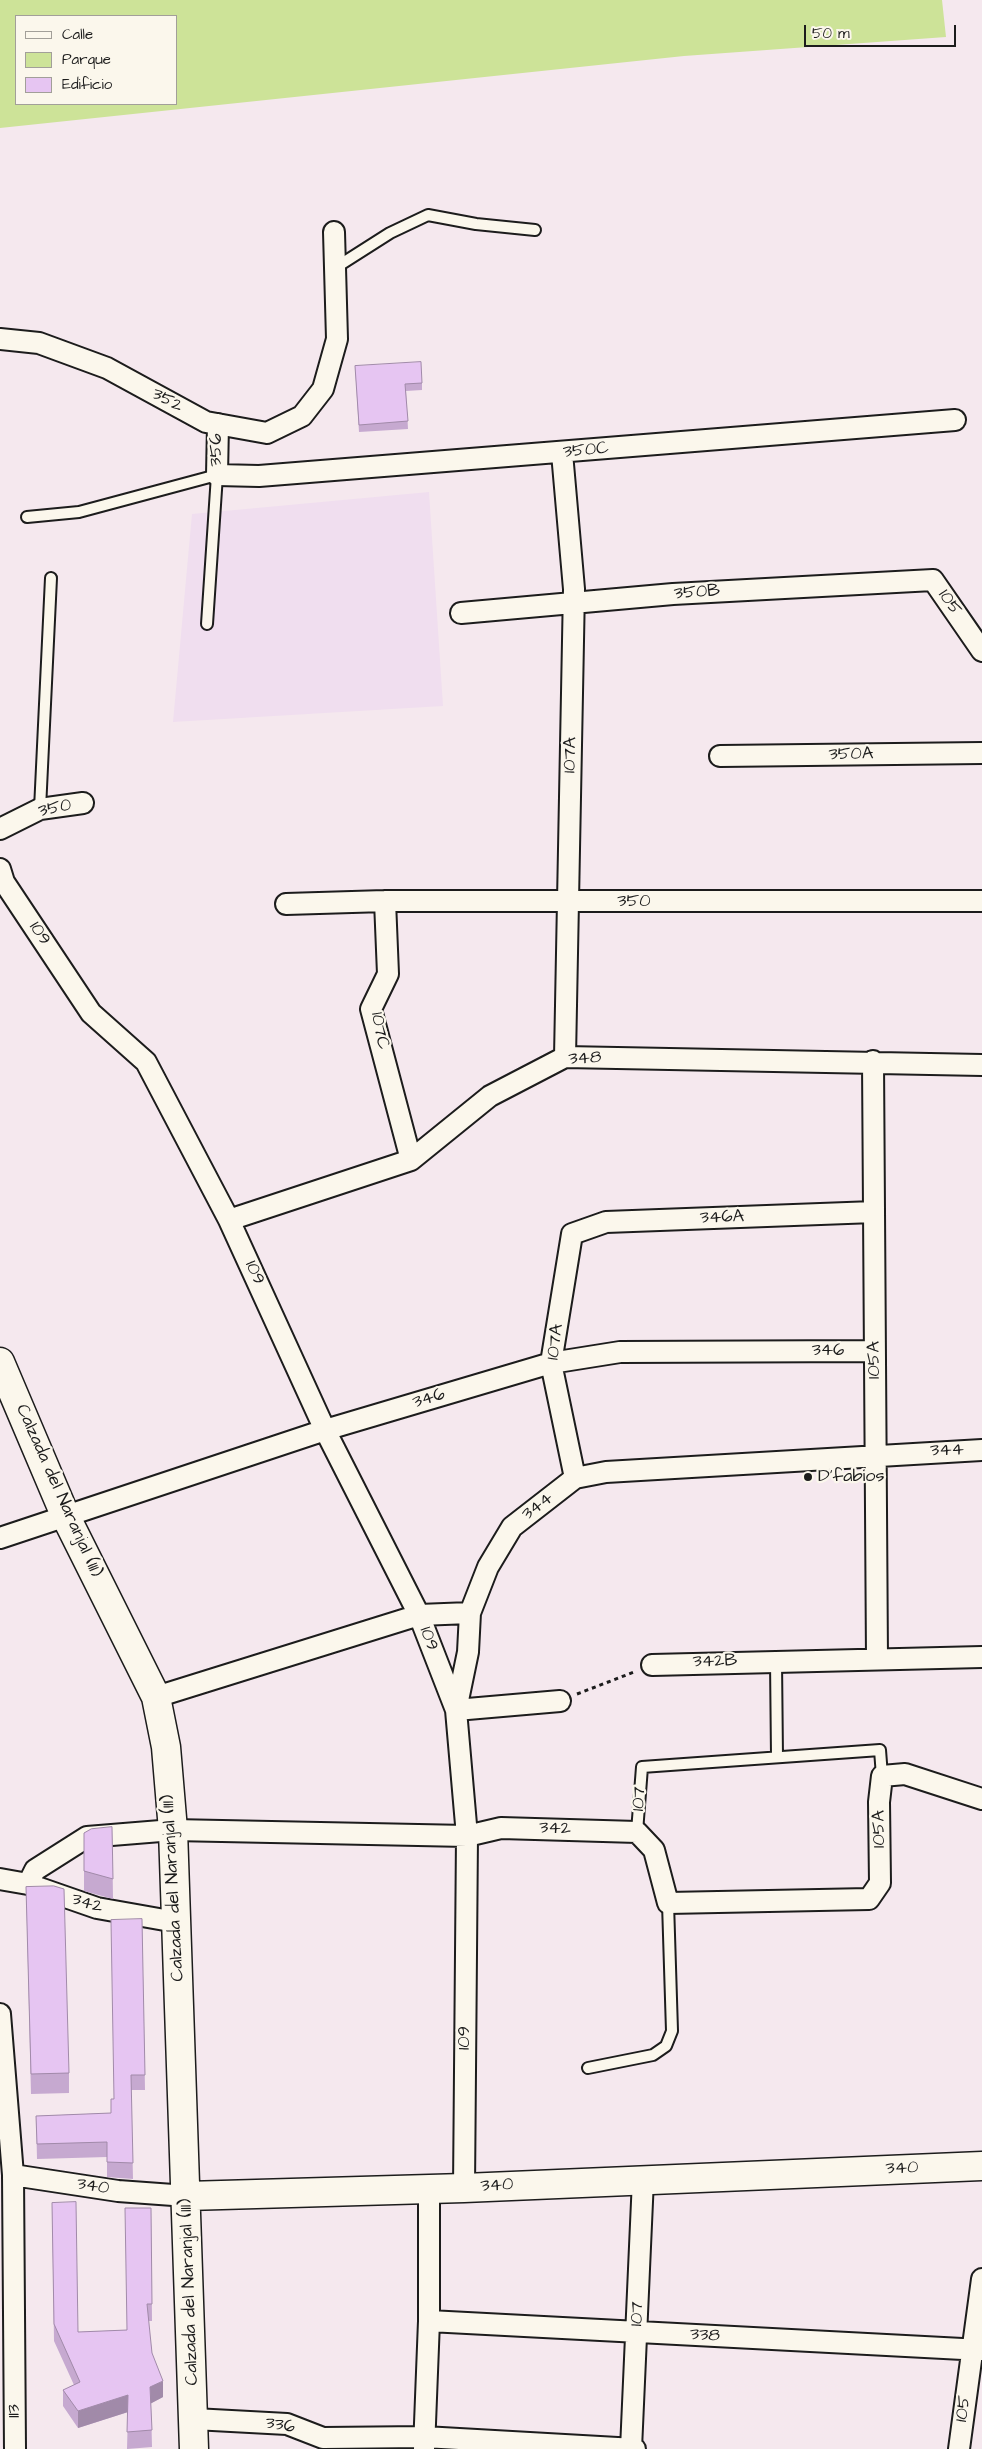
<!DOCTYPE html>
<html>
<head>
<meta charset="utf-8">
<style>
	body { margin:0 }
	#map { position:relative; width:982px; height:2449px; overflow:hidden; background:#f5e8ee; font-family:"Architects Daughter",sans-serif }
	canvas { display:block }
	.legend { position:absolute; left:15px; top:15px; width:162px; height:90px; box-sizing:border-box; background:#fbf7ec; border:1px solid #a29f99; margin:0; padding:6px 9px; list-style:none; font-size:15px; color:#1c1c1c }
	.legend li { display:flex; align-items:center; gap:10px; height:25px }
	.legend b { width:25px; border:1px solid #a29f99 }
	.scale { position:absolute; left:804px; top:25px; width:152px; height:22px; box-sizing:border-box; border:2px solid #1c1c1c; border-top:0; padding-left:6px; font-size:15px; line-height:18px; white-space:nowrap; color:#1c1c1c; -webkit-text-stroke:4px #fbf7ec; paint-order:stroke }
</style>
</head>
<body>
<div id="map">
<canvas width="982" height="2449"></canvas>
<ul class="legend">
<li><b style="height:6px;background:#fbf7ec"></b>Calle</li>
<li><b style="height:14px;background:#cde398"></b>Parque</li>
<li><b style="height:14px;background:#e6c5f2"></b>Edificio</li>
</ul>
<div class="scale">50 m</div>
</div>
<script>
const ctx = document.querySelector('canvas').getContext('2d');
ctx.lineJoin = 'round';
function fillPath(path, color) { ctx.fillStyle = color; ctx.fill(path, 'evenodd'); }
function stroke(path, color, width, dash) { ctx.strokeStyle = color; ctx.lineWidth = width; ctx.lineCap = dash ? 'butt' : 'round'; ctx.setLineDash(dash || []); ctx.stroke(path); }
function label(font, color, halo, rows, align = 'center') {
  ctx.font = font + ' "Architects Daughter",sans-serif'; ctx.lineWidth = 4.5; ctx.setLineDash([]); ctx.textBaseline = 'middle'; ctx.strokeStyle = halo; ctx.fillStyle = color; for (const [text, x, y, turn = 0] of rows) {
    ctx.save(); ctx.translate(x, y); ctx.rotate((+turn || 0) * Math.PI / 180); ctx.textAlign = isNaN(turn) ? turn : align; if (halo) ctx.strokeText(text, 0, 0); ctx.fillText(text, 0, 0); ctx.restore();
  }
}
fillPath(new Path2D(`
	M429 492 443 706 173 722 192 514Z`), '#f0deef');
fillPath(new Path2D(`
	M0 0H942L946 37 684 56 0 128ZM16 16H176V104H16Z`), '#cde398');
const lane = new Path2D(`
	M335 268 390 233 428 215 476 224 535 230
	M27 517 79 512 217 475 207 624
	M40 809 51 578
	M776 1661 777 1757
	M637 1832 642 1767 880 1750 882 1776
	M588 2068 653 2055 666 2046 672 2031 668 1903`);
const street = new Path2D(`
	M0 339 39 343 107 368 206 422 267 433 302 416 323 389 337 339 334 232
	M218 424 217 475 259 476 955 420
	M562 453 574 589 565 1057
	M461 613 673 594 933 580 982 651
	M720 756 982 753
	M0 829 40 809 83 803
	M0 869 4 882 91 1013 146 1062 229 1220 325 1430 419 1615 456 1710 560 1701
	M385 901 388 974 371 1009 411 1160
	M286 904 385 901H982
	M873 1061 877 1659
	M229 1220 411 1160 490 1096 565 1057 982 1065
	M575 1478 551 1363 572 1234 606 1222 874 1212
	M0 1538 325 1430 551 1363 620 1352 874 1351
	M652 1665 982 1657
	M156 1697 419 1615 470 1613 488 1567 512 1527 575 1478 606 1472 982 1450
	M0 1879 28 1884 97 1908 176 1922
	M28 1884 35 1870 87 1837 173 1830 467 1836 501 1828 637 1832 654 1850 668 1903 869 1899 880 1883 879 1802 882 1776 905 1774 982 1799
	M0 2014 13 2175 15 2449
	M13 2175 118 2191 187 2196
	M464 2188 467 1836 456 1710 468 1652 470 1613
	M429 2321 982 2350
	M194 2419 287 2424 323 2438 424 2437 635 2449
	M424 2449 429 2321V2189
	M631 2449 643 2179
	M959 2449 982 2279`);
const secondary = new Path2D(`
	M0 1362 65 1515 156 1697 166 1747 173 1830 194 2449
	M187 2196 464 2188 982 2166`);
stroke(lane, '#1c1c1c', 14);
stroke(street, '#1c1c1c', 24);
stroke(secondary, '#1c1c1c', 31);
stroke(new Path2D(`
	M577 1694 634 1672`), '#1c1c1c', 3, [4, 4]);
stroke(lane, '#fbf7ec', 10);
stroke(street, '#fbf7ec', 20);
stroke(secondary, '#fbf7ec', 28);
fillPath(new Path2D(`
	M355 366 422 383V390L406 391 408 429 359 432Z
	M112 1827 113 1899 84 1891V1833Z
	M26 1887 69 2073V2093L31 2094Z
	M142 1919 145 2090H131L133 2179 107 2177V2157L37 2159 36 2116 111 2113 114 2099Z
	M52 2203 78 2332 127 2330 151 2208 152 2321H148L152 2353 163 2397 151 2403 152 2447 127 2449 128 2412 78 2428 63 2406V2390L74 2385 54 2341Z`), '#c6a9d0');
fillPath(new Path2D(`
	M163 2381V2397L150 2404V2387Z
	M128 2395V2412L78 2428V2411Z`), '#a18aa9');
const building = new Path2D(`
	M421 362 422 383 405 384 408 421 359 425 355 366Z
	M112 1827 113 1879 84 1871V1833L91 1829Z
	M54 1886 64 1889 69 2073 31 2074 26 1887Z
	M142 1919 145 2075H131L133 2163 107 2162V2142L37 2144 36 2116 111 2113V2099H114L111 1920Z
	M76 2202 78 2332 127 2330 125 2208H151L152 2304H147L152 2353 163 2381 150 2387 152 2430 127 2432 128 2395 78 2411 63 2390 80 2382 54 2324 52 2203Z`);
fillPath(building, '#e6c5f2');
stroke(building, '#a18aa9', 1);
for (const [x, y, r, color] of [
	[808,1477,5,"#1c1c1c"]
]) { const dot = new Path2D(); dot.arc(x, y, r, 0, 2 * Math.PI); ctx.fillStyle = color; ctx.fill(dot); stroke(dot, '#fbf7ec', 2); }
label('18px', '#1c1c1c', '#fbf7ec', [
	["352",167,401,28],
	["356",217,450,-89],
	["350C",586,451,-5],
	["350B",697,593,-4],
	["105",949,603,55],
	["107A",571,755,-89],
	["350A",851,755,-1],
	["350",55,809,-12],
	["350",634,902],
	["109",39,934,56],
	["107C",379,1031,79],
	["348",585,1059,-3],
	["346A",722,1218,-2],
	["109",254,1273,65],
	["107A",556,1342,-83],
	["346",828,1351],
	["105A",875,1360,-91],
	["346",429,1399,-17],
	["344",947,1451,-2],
	["Calzada del Naranjal (111)",58,1491,66],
	["344",538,1507,-38],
	["109",428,1639,69],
	["342B",715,1662,-1],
	["107",640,1799,-86],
	["342",555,1829,2],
	["105A",880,1829,-91],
	["Calzada del Naranjal (111)",174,1888,-93],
	["342",87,1904,17],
	["109",465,2038,-90],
	["340",902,2169,-2],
	["340",497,2186,-3],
	["340",93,2187,9],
	["Calzada del Naranjal (111)",190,2292,-92],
	["107",638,2314,-88],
	["338",705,2336,3],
	["105",964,2409,-82],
	["113",15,2411,-91],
	["336",280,2426,9]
]);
label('18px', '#1c1c1c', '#fbf7ec', [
	["D'fabios",818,1477]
], 'left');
</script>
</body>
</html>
